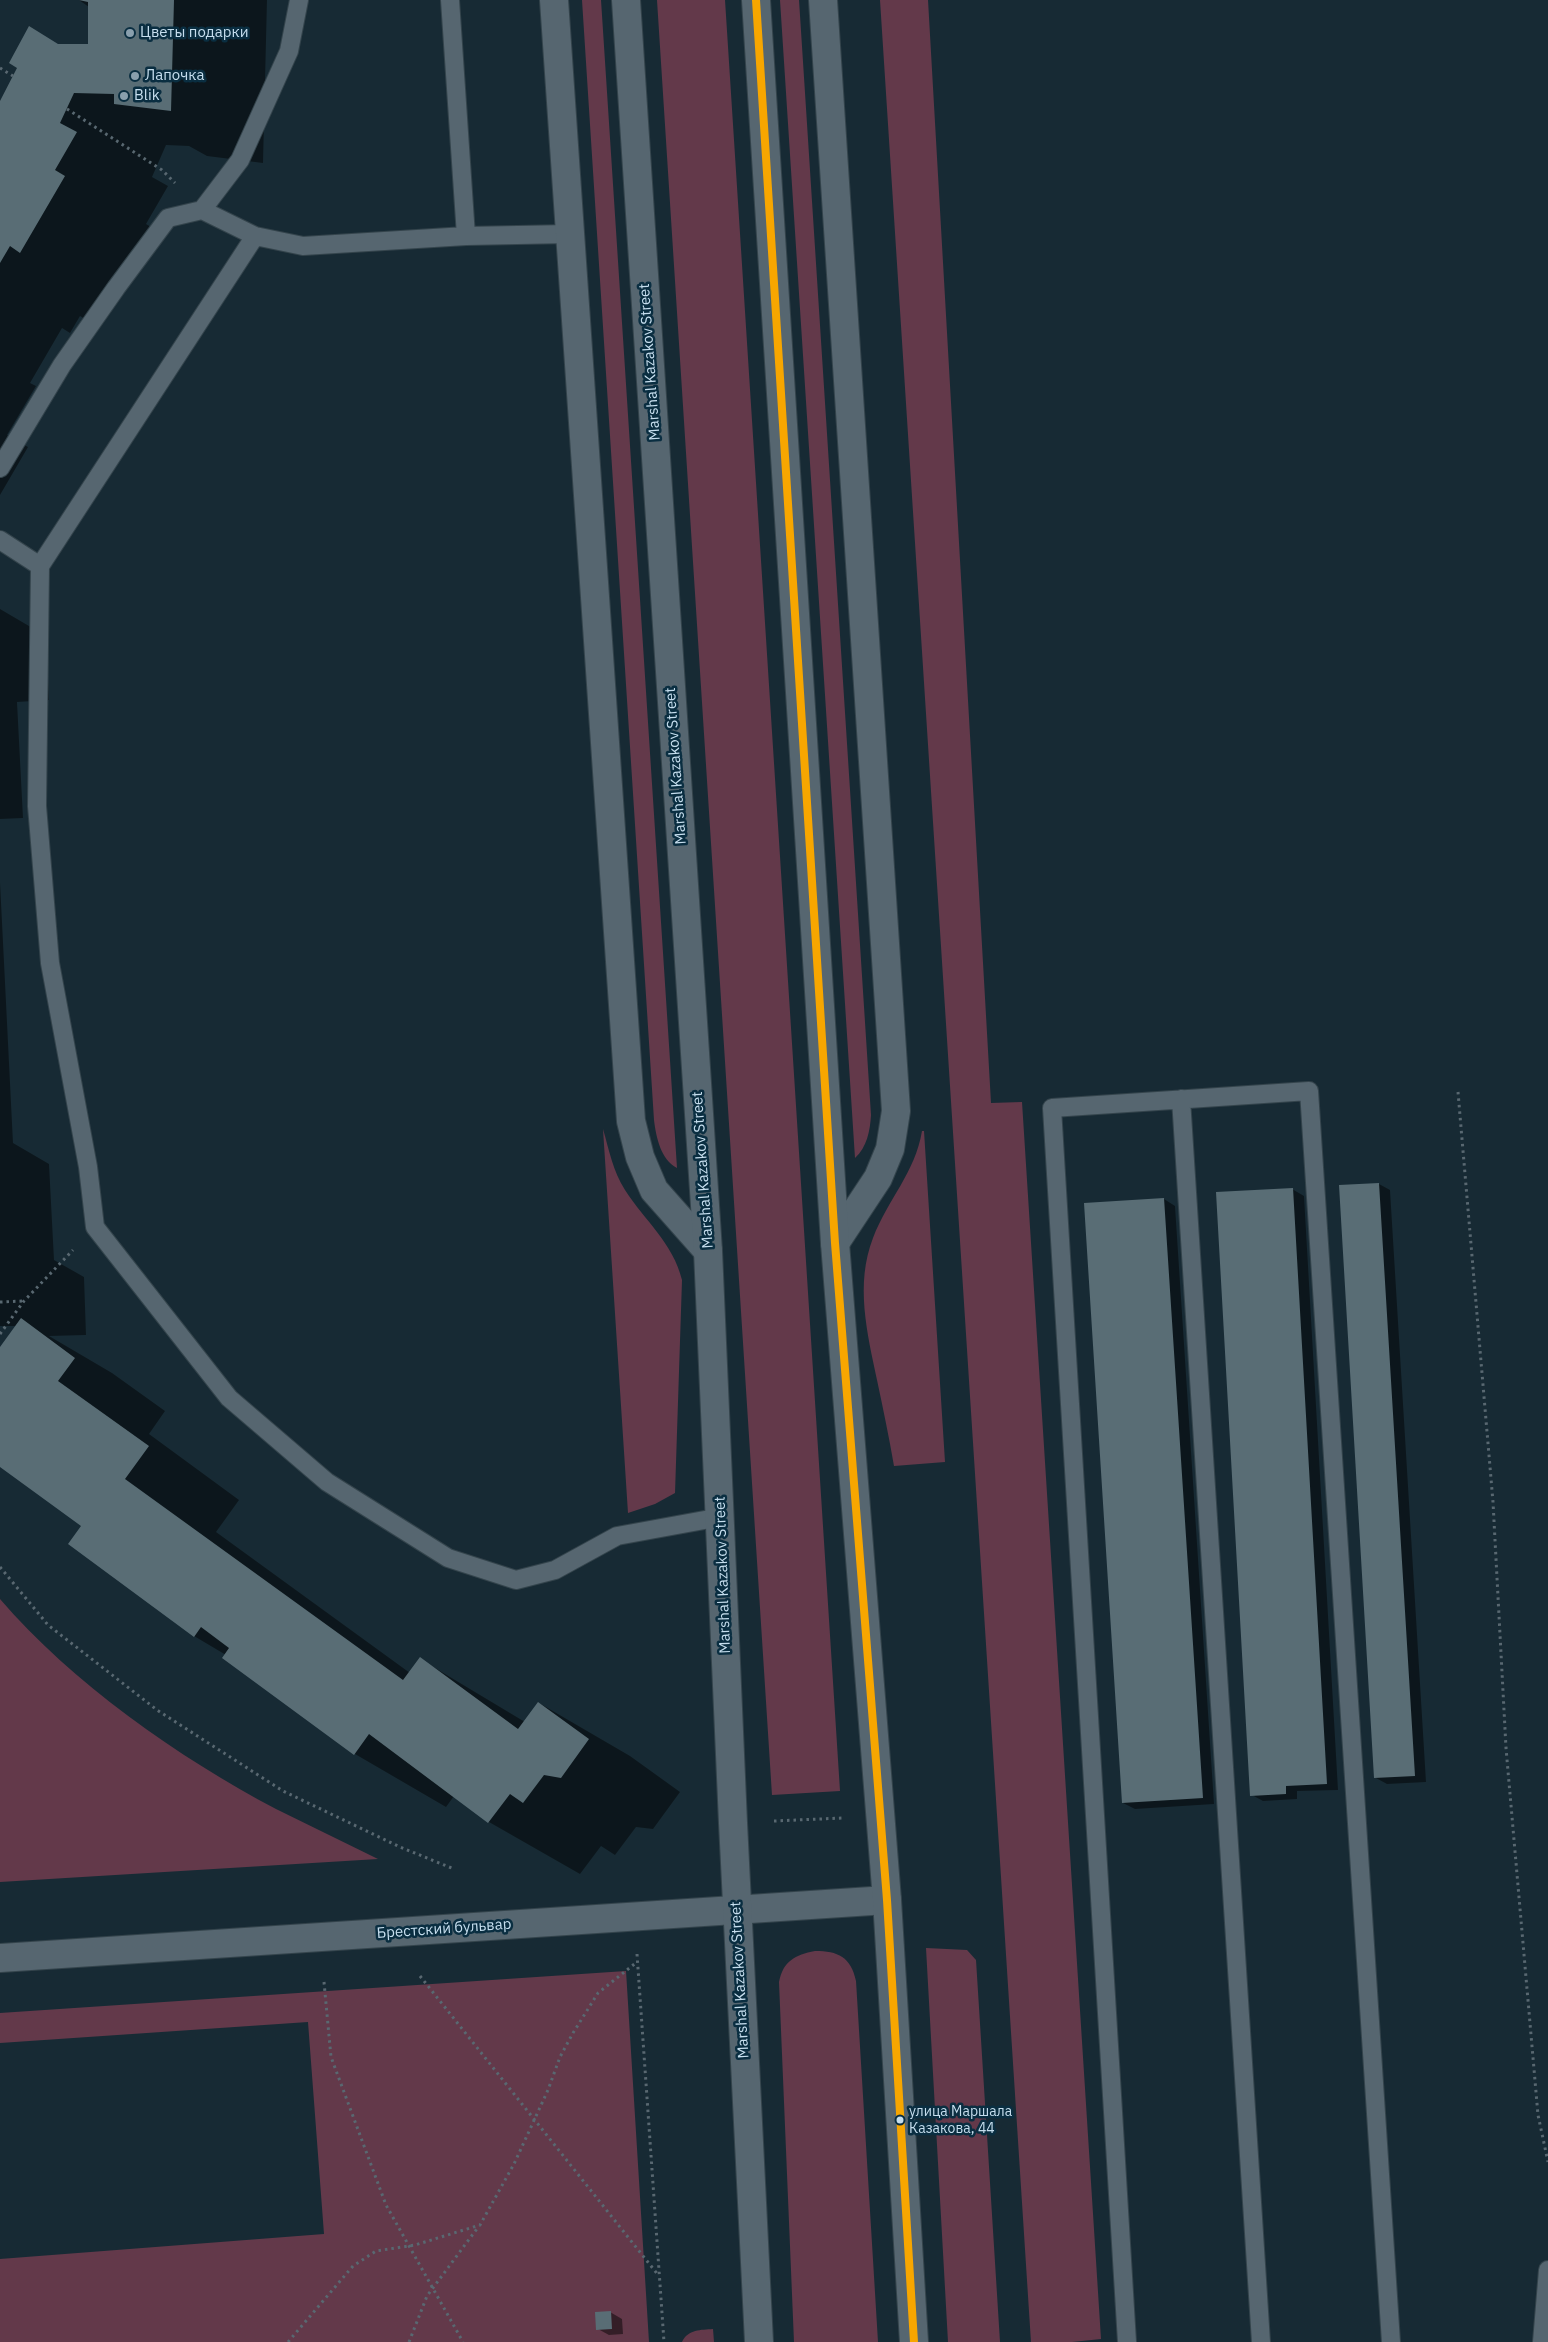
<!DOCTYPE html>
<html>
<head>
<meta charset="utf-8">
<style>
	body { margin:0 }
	canvas { display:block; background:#172a34 }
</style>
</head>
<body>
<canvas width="1548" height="2342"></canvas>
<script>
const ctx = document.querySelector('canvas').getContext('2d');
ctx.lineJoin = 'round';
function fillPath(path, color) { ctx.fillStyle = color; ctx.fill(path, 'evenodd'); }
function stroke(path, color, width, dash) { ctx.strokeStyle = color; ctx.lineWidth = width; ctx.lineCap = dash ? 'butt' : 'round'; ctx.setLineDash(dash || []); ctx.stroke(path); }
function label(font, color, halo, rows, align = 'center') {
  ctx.font = font + ' "IBM Plex Sans",sans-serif'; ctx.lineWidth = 5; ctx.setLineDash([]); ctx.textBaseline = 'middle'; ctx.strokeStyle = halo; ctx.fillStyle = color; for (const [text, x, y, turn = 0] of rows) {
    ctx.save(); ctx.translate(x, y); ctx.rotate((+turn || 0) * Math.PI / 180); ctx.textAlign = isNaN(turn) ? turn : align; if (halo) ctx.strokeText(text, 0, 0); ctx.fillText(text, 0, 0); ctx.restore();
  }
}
fillPath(new Path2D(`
	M582 0H601L677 1168C661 1160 656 1137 654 1120Z
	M657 0H725L840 1791 772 1795Z
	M780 0H799L871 1115C870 1131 867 1147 855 1158Z
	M880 0H928L991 1103 1022 1102 1101 2339 1072 2342H1031Z
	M603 1129C609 1150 613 1171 625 1190 645 1221 673 1243 682 1280L675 1493 655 1504 628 1513Z
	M922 1131H924L945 1462 894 1466C889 1437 883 1408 877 1380 867 1333 855 1284 873 1238 888 1199 915 1173 922 1131Z
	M0 1599C71 1682 179 1758 276 1809 310 1826 344 1842 378 1859L0 1882Z
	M926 1948 967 1950 976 1960 1000 2342H948Z
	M815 1951C838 1951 851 1957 856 1981L878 2342H794L779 1982C783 1961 795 1955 815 1951Z
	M626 1971 649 2342H0V2259L324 2234 308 2022 0 2043V2013Z
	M713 2329 714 2342H682C688 2329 701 2330 713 2329Z`), '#63394a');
fillPath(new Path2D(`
	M79 0H267L263 163 207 156 189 146 166 145 152 177 168 186 146 224 156 230 88 321 80 316 70 333 62 328 30 383 36 386 7 435 28 447 0 495V104L59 45H89V7Z
	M0 609 46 636 49 700 17 702 23 818 0 819Z
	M0 882 13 1143 49 1164 54 1260 84 1277 86 1335 49 1336 112 1373 165 1411 149 1434 239 1500 216 1532 410 1673 420 1659 525 1722 539 1703 630 1756 680 1792 653 1829 636 1827 615 1855 601 1846 580 1874 489 1822 454 1796 446 1807 355 1754 224 1657 226 1655 194 1636 69 1544 82 1526 0 1465V1349L17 1326H0Z
	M1379 1184 1390 1190 1426 1782 1387 1784 1376 1778 1340 1186Z
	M1292 1189 1304 1196 1338 1790 1297 1791V1799L1263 1801 1252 1795Z
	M1164 1199 1175 1206 1214 1804 1135 1809 1123 1803Z
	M610 2312 622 2319 623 2334 609 2335 598 2329Z`), '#0007');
fillPath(new Path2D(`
	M79 0H174L171 111 114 104V94L74 93 60 123 77 132 55 170 65 176 20 253 10 246 0 263V101L17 68 9 63 29 26 58 44H88V2Z
	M1379 1183 1415 1776 1374 1778 1339 1185Z
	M1293 1188 1327 1784 1286 1786V1794L1250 1796 1216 1192Z
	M1164 1198 1203 1798 1122 1803 1084 1203Z
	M21 1318 75 1358 58 1381 149 1446 125 1479 403 1680 420 1657 518 1729 538 1702 589 1739 561 1778 544 1775 523 1803 510 1794 488 1823 369 1734 354 1755 222 1658 229 1648 201 1627 194 1637 68 1544 81 1526 0 1467V1347Z
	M611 2311 612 2329 596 2330 595 2312Z`), '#596d75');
const lane = new Path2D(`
	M450 0 466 236
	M202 210 255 236 303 246 466 236 569 234
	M0 468 62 365 116 288 168 218 202 210 240 160 289 51 299 0
	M0 540 40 566 37 806 50 963 88 1167 95 1227 229 1398 327 1482 448 1558 516 1580 555 1570 617 1536 721 1517
	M40 566 255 236
	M1181 1099 1261 2342
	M1127 2342 1052 1108 1309 1091 1391 2342
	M1542 2342 1548 2270`);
const street = new Path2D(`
	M554 0 631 1121 640 1157 654 1190 708 1251
	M823 0 896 1111 890 1149 878 1178 835 1243
	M0 1958 887 1900`);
const secondary = new Path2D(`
	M626 0 708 1251 733 1823 759 2342
	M756 0 835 1243 887 1900 914 2342`);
stroke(lane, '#34444c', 20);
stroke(street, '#34444c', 30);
stroke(secondary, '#34444c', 30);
stroke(new Path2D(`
	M0 68 13 76
	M67 109 162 170 175 183
	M1458 1092 1493 1502 1506 1748 1538 2115 1548 2162
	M0 1302 24 1301
	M0 1334 24 1301 73 1250
	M0 1567 48 1625 157 1710 283 1791 400 1847 454 1869
	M774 1821 842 1818
	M637 1954 664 2342
	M420 1976 659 2276
	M324 1982 331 2057 386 2205 463 2342
	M288 2342 353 2266 376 2251 415 2245 480 2225 514 2164 548 2090 560 2057 573 2033 598 1993 637 1962
	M409 2342 427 2296 479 2226`), '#596871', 3, [2.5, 4]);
stroke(lane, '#566670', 18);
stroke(street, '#566670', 28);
stroke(secondary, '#566670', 28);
stroke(new Path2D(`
	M756 0 835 1243 887 1900 914 2342`), '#f7a600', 8);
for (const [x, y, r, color] of [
	[130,33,5,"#899fad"],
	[135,76,5,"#899fad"],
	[124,96,5,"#899fad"],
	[900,2120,4.5,"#c6deee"]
]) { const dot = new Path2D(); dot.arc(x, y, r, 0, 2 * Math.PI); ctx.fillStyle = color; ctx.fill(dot); stroke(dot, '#0a2e41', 2); }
label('14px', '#c6deee', '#0a2e41', [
	["улица Маршала",909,2112],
	["Казакова, 44",909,2129]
], 'left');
label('15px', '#c6deee', '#0a2e41', [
	["Цветы подарки",140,33],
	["Лапочка",145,76],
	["Blik",134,96]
], 'left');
label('15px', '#c6deee', '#0a2e41', [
	["Marshal Kazakov Street",650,362,-94],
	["Marshal Kazakov Street",676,766,-94],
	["Marshal Kazakov Street",703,1170,-94],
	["Marshal Kazakov Street",723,1575,-92],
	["Брестский бульвар",444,1929,-4],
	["Marshal Kazakov Street",740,1980,-93]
]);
</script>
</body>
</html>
